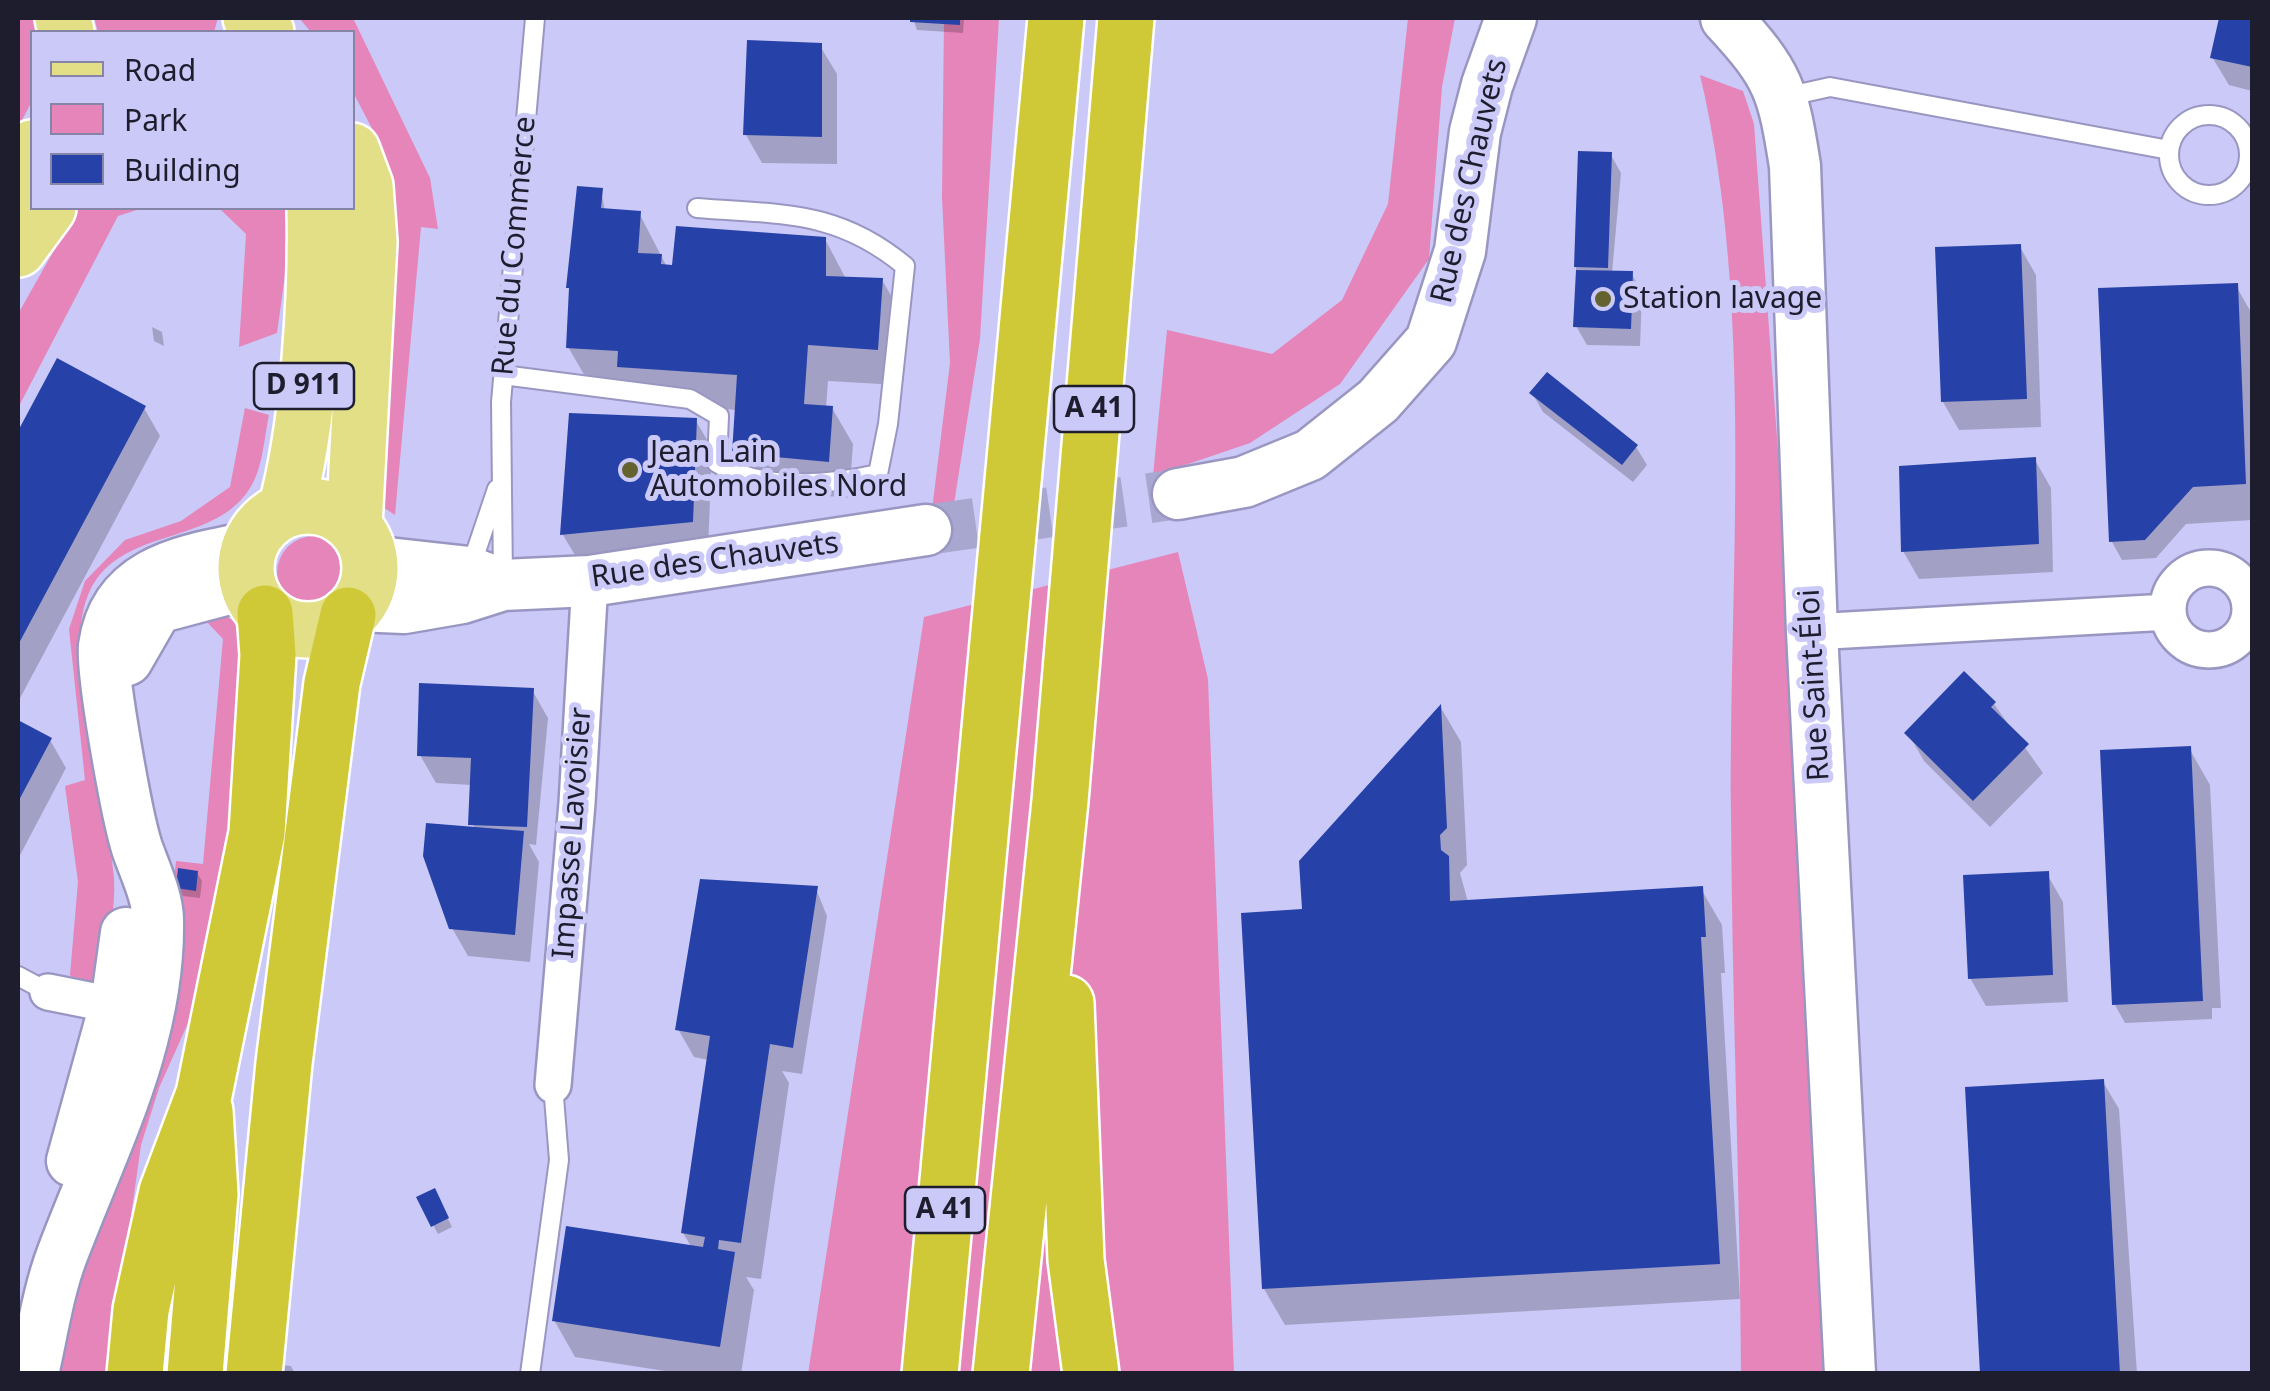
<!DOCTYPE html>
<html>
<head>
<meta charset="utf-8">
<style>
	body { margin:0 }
	#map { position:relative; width:2270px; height:1391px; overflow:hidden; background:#cbc9f7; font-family:"Noto Sans",sans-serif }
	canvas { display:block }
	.frame { position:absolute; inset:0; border:20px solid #1e1d2e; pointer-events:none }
	.legend { position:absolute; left:30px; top:30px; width:325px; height:180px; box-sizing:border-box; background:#cbc9f7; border:2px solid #8684a7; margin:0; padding:12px 18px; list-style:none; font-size:30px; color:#1e1d2e }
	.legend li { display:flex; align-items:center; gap:20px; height:50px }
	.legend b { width:50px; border:2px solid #8684a7 }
</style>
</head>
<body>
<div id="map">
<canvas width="2270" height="1391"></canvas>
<div class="frame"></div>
<ul class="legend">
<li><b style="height:12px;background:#e3df87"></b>Road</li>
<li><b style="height:28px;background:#e585ba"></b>Park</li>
<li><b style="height:28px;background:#2642a8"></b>Building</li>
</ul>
</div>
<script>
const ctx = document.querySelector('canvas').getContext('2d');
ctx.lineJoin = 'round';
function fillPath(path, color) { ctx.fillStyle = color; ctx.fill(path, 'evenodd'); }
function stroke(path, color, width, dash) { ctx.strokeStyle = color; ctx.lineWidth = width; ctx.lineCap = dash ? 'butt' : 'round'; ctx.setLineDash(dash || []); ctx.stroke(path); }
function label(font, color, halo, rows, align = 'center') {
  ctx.font = font + ' "Noto Sans",sans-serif'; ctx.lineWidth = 10; ctx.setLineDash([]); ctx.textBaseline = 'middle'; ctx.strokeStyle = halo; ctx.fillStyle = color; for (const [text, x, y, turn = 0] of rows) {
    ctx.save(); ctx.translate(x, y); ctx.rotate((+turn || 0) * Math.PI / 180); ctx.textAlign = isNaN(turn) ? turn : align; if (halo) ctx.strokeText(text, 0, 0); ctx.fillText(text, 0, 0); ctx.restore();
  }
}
fillPath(new Path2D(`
	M18 18H33L38 32H32V101L18 128Z
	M94 18H218L214 32H98Z
	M299 18H353L430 178 438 229 421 227 395 515 369 498 388 201 379 142 353 92 352 32H311Z
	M944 18H999L980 339 953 510H932L950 363 942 197Z
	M1408 18H1455L1442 87 1429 259 1340 384 1250 443 1153 476 1167 330 1272 354 1342 300 1388 204Z
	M1700 75 1743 91 1754 124 1784 533 1824 1373H1741C1740 1187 1732 1000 1731 814 1729 575 1755 307 1700 75Z
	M78 208H143L118 216 18 408V314Z
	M219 208H288L293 217 277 333 239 347 246 234Z
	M245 408 269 415C264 438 263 468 250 488 216 543 132 528 96 580 52 642 109 804 114 878 116 909 107 945 103 976L93 985H78L70 975 78 882 65 786 85 780 69 629 85 581 125 540 181 521 230 487Z
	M277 573a37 37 0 1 1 74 0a37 37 0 1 1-74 0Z
	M1178 552 1208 679 1234 1373 808 1374 924 617Z
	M207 611 226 616 254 634V690L205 985 159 1088 141 1145 109 1373 57 1374C73 1329 70 1290 80 1246 111 1118 163 993 176 861L203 864 223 639 207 622 172 629Z`), '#e585ba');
fillPath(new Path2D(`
	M913 18H964L963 33 917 30Z
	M2222 18H2252V91L2229 85 2212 57Z
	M820 46 837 74V164L762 163 746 135Z
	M1611 155 1621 173 1612 273H1631L1642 292 1640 346 1587 345 1576 326V266Z
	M601 190 605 211 639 213 667 267 825 239 846 279 882 280 903 316 898 385 828 381 826 408H832L853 444 849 498 755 489 734 452 737 410 640 403 630 386 589 383 568 347 572 293 568 287Z
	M2020 247 2036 275 2041 427 1959 430 1943 402Z
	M2236 286 2252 314V520L2186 524 2156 558 2122 560 2112 542Z
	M152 327 162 332 164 346 154 341Z
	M58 361 144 408 160 436 18 702V436Z
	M1532 393 1636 447 1647 465 1633 482 1543 412Z
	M571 416 696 421 712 448 708 550 579 562 563 535Z
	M2035 460 2051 488 2053 572 1919 579 1903 551Z
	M532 690 548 718 536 845 529 844 539 862 530 962 468 956 452 928 474 830 472 785 436 783 420 755Z
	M1994 704 2043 773 1990 827 1924 761 1908 733Z
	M1441 708 1461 742 1467 865 1460 873 1468 902 1701 889 1722 925 1725 973H1721L1740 1299 1285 1325 1264 1289 1305 911Z
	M18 722 50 740 66 768 18 859Z
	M2189 748 2210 785 2221 1008H2212V1019L2125 1023 2115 1005Z
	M197 873 202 881 200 898 183 896 178 888Z
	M2047 874 2063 902 2068 1002 1986 1006 1970 978Z
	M816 889 827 916 802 1074 782 1071 789 1083 761 1279 746 1277 754 1290 741 1374H684L575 1357 554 1320 692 1248 683 1233 709 1060 694 1057 678 1029Z
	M2103 1082 2119 1109 2137 1374H1982Z
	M434 1191 452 1227 438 1234 419 1199Z
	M133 1349 291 1366 295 1374H131Z`), '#0003');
fillPath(new Path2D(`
	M910 18H960V25L910 22Z
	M2219 18H2252V67L2210 58Z
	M747 40 822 43V137L743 135Z
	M1578 151 1612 152 1608 268 1574 267Z
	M577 186 603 188 601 208 641 211 638 253 662 254 661 264 672 265 676 226 826 237V276L883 278 878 350 808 345 804 404 833 406 829 462 732 453 737 375 617 367 618 351 566 348 569 288H566Z
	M2021 244 2027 399 1941 402 1935 247Z
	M1576 270 1633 271 1631 329 1573 327Z
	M2238 283 2246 484 2193 487 2145 540 2109 542 2098 288Z
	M57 358 146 406 18 645V431Z
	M1547 372 1638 445 1622 465 1529 393Z
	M569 413 697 418 693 522 560 535Z
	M2036 457 2039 544 1901 552 1899 466Z
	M1964 671 1996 702 1991 707 2029 744 1973 801 1904 733Z
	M419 683 534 688 527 827 468 825 471 758 417 756Z
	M1441 704 1447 828 1440 835 1441 850 1449 856 1450 901 1703 886 1706 937H1701L1720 1264 1262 1289 1241 913 1302 909 1299 861Z
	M18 720 52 738 18 802Z
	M2191 746 2203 1001 2112 1005 2100 750Z
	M426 823 524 831 515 935 449 929 423 856Z
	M178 868 198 871 196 891 176 888Z
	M2049 871 2053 975 1968 979 1963 875Z
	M700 879 818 886 793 1048 770 1044 741 1243 719 1240 718 1249 735 1252 720 1347 552 1321 566 1226 703 1247 705 1237 681 1233 710 1036 675 1030Z
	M2104 1079 2120 1374H1980L1965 1087Z
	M435 1188 449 1218 431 1227 416 1197Z`), '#2642a8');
stroke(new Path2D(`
	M926 530 1178 494`), '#a8a7cf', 50, [50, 25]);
const lane = new Path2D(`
	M1785 97 1830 87 2169 150
	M2169 155a40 40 0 1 1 80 0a40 40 0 1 1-80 0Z
	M503 375 690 399 719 416 717 463C761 491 829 485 878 474L888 424 905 266C836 209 781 215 697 208
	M470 569 497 489
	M503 579 501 402 535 18
	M2246 590 2252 582
	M279 767 288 787 282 847 304 862
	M18 976 48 992
	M530 1374 559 1160 553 1085`);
const street = new Path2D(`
	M2168 609a41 41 0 1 1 82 0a41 41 0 1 1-82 0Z
	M1812 632 2168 612
	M48 992 133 1009 131 1014
	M553 1085 577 803 590 581`);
const secondary = new Path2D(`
	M1726 18C1779 75 1783 90 1795 166L1812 632 1850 1374
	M1178 494 1244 482 1310 455 1378 401 1431 341 1460 251 1475 132 1487 85 1511 18
	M370 561 469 572 499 583
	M357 606 404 608 462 598 503 585 590 581 926 530
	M127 660 157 608 247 584
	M72 1161 117 998 126 933
	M33 1374C42 1335 48 1292 62 1255 103 1146 160 1041 158 921 158 897 145 871 137 848 127 817 101 674 104 646 115 568 188 560 249 547`);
const primary = new Path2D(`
	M63 18 66 32
	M251 18 266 32
	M352 151 365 186 369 242 354 526
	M18 174 32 148
	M18 249 48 208
	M246 568a62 62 0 1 1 124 0a62 62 0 1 1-124 0Z
	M286 509C309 425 317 296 315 208`);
const highway = new Path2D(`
	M1066 1003 1076 1260 1091 1374
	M135 1374 141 1310 167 1192 204 1094 257 833 268 655 265 613
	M195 1374 210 1194 205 1111
	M254 1374 284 1063 332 683 348 615
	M930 1374 1056 18
	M1001 1374 1060 801 1126 18`);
stroke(lane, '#9997c2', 22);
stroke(street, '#9997c2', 40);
stroke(secondary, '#9997c2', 55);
stroke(primary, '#fff', 60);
stroke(highway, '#fff', 60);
stroke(lane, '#fff', 18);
stroke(street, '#fff', 35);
stroke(secondary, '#fff', 50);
stroke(primary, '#e3df87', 55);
stroke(highway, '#d0c937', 55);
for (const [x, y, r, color] of [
	[1603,299,10,"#64622f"],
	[630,470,10,"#64622f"]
]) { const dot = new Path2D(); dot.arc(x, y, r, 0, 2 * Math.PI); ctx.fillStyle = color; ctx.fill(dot); stroke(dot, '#cbc9f7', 4); }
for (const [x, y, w] of [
	[304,386,100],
	[1094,409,80],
	[945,1210,80]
]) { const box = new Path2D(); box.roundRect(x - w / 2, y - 23, w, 46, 8); ctx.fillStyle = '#cbc9f7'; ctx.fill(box); stroke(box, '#1e1d2e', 2.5); }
label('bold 28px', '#1e1d2e', null, [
	["D 911",304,386],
	["A 41",1094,409],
	["A 41",945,1210]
]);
label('30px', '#1e1d2e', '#cbc9f7', [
	["Rue des Chauvets",1470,181,-77],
	["Rue du Commerce",515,246,-85],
	["Rue des Chauvets",715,561,-8],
	["Rue Saint-Éloi",1815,685,-93],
	["Impasse Lavoisier",573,833,-86]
]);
label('30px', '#1e1d2e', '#cbc9f7', [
	["Station lavage",1623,299],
	["Jean Lain",650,453],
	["Automobiles Nord",650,487]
], 'left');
</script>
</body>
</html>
